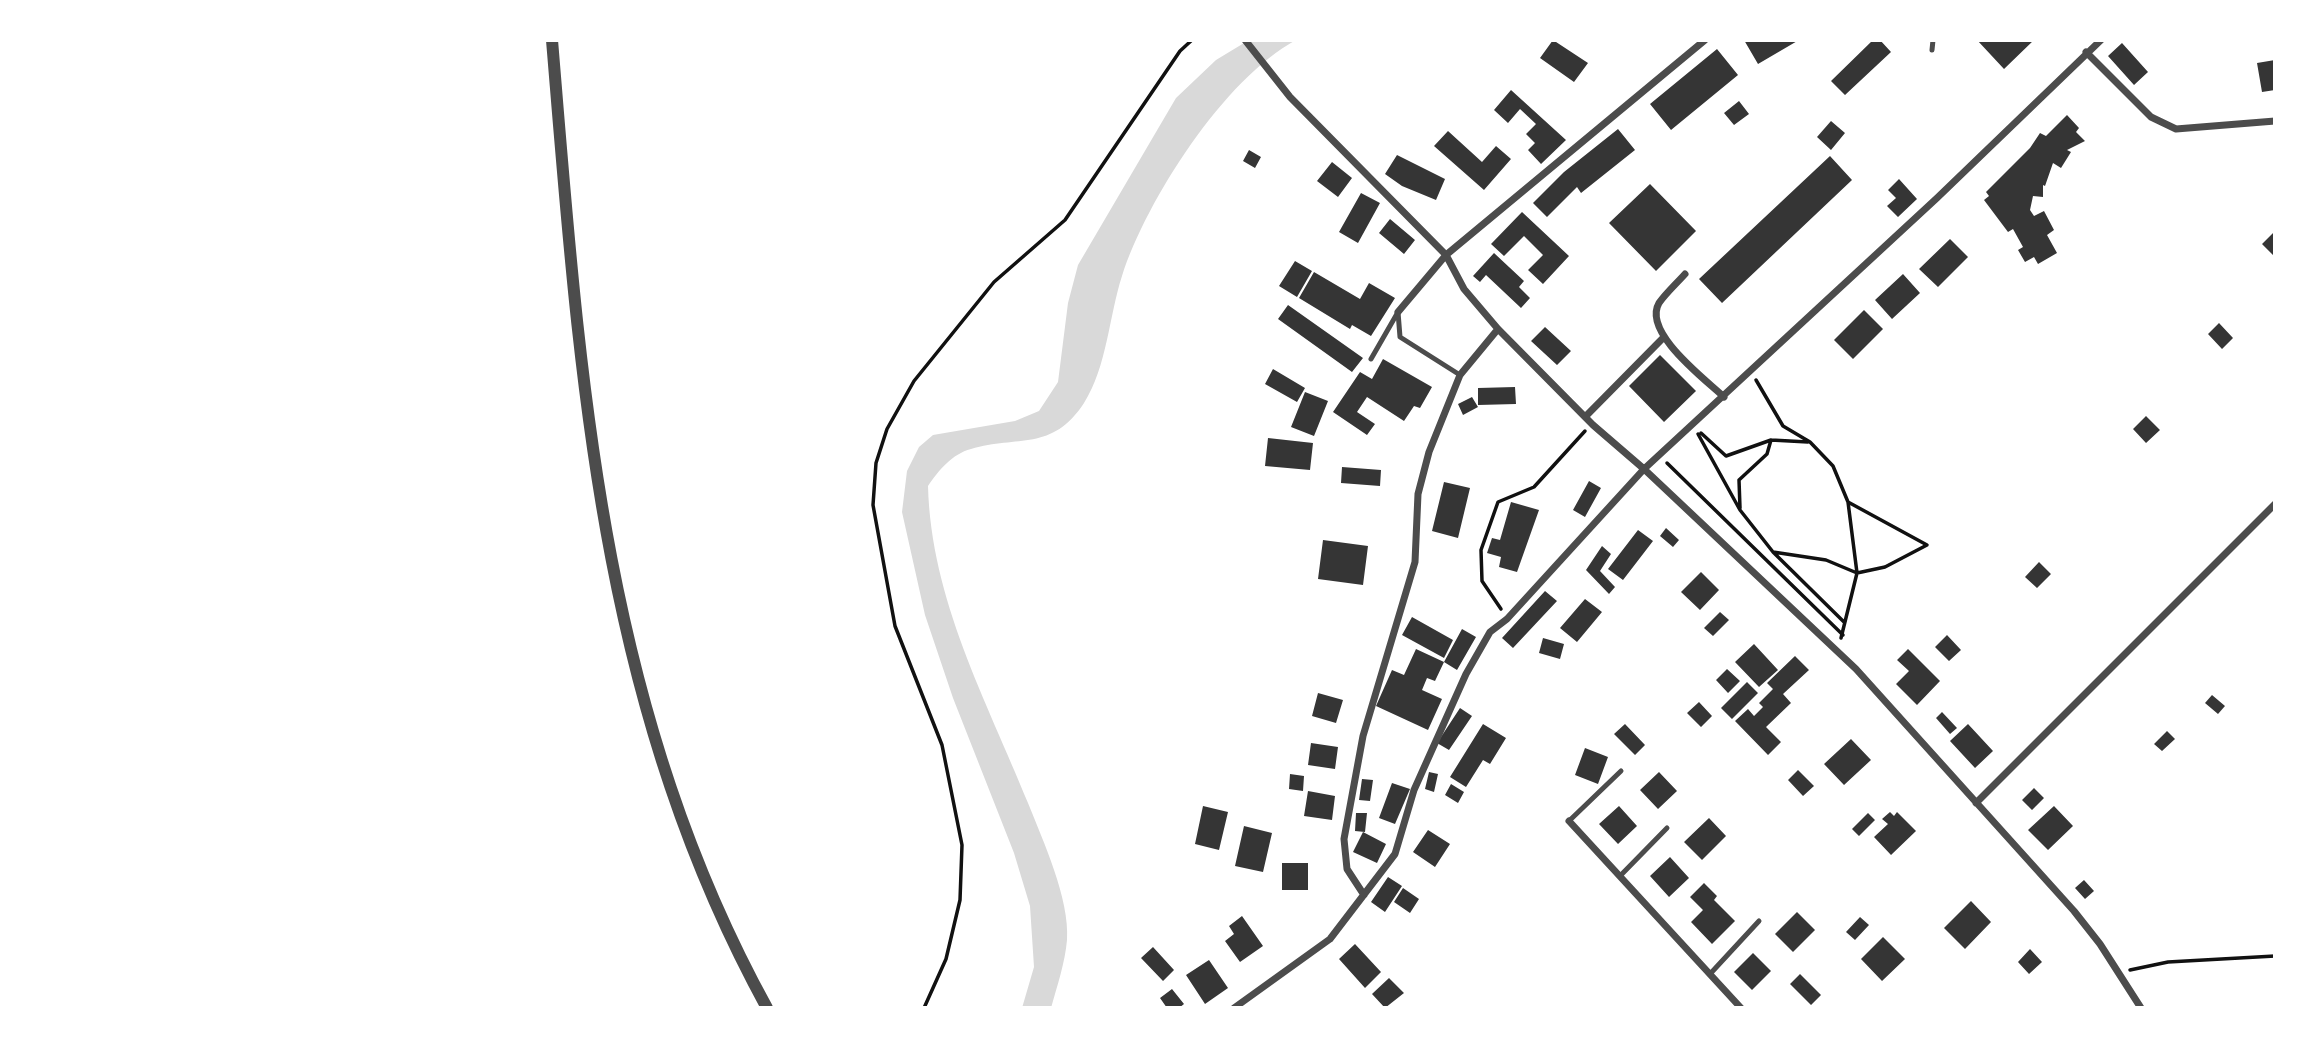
<!DOCTYPE html>
<html>
<head>
<meta charset="utf-8">
<style>
	body { margin:0 }
	#map { position:relative; width:2315px; height:1048px; overflow:hidden; background:#fff; font-family:"IBM Plex Sans",sans-serif }
	canvas { display:block }
	.frame { position:absolute; inset:0; border:42px solid #fff; pointer-events:none }
</style>
</head>
<body>
<div id="map">
<canvas width="2315" height="1048"></canvas>
<div class="frame"></div>
</div>
<script>
const ctx = document.querySelector('canvas').getContext('2d');
ctx.lineJoin = 'round';
function fillPath(path, color) { ctx.fillStyle = color; ctx.fill(path, 'evenodd'); }
function stroke(path, color, width, dash) { ctx.strokeStyle = color; ctx.lineWidth = width; ctx.lineCap = dash ? 'butt' : 'round'; ctx.setLineDash(dash || []); ctx.stroke(path); }
fillPath(new Path2D(`
	M1249 40H1296C1224 79 1147 199 1122 276 1109 316 1107 367 1084 403 1052 452 1018 435 971 449 952 454 939 470 928 486 931 600 986 699 1028 803 1043 841 1070 899 1067 940 1065 963 1057 986 1051 1008H1022L1034 967 1030 906 1014 853 953 698 925 615 902 512 907 471 919 447 933 435 1015 421 1039 411 1058 382 1068 303 1078 265 1176 98 1216 60Z`), '#d9d9d9');
fillPath(new Path2D(`
	M1553 40 1588 63 1574 82 1540 58Z
	M1744 40H1799L1758 64Z
	M1873 40H1880L1891 52 1845 95 1831 81Z
	M1977 40H2034L2004 69Z
	M2122 43 2148 72 2134 85 2108 56Z
	M1717 49 1738 75 1671 130 1650 104Z
	M2275 60V90L2262 92 2257 63Z
	M1511 90 1566 140 1541 164 1528 150 1535 143 1526 134 1536 124 1520 109 1508 123 1494 110Z
	M1739 101 1749 114 1734 125 1724 113Z
	M2067 115 2079 128 2076 132 2085 141 2067 150 2071 152 2061 168 2053 163 2045 186 2043 185V197L2033 196 2030 210 2034 216 2044 211 2054 230 2047 235 2057 253 2038 264 2034 257 2025 262 2018 250 2023 247 2013 229 2008 232 1984 200 1989 196 1986 192 2030 148 2040 133 2046 136Z
	M1831 121 1845 133 1831 150 1817 137Z
	M1618 129 1635 150 1581 193 1577 187 1547 217 1533 203 1564 172Z
	M1448 131 1482 162 1496 146 1511 159 1484 190 1434 146Z
	M1249 150 1261 157 1255 168 1243 161Z
	M1397 155 1445 179 1436 200 1402 186 1385 174Z
	M1830 156 1852 180 1722 303 1699 279Z
	M1332 162 1352 178 1338 197 1317 181Z
	M1899 179 1917 199 1898 217 1887 206 1896 198 1888 190Z
	M1650 184 1696 231 1656 271 1609 223Z
	M1361 193 1380 203 1358 243 1339 232Z
	M1522 212 1569 256 1543 284 1528 270 1543 255 1524 236 1504 256 1491 244Z
	M1390 219 1415 240 1404 254 1379 233Z
	M2275 231V257L2262 244Z
	M1950 239 1968 257 1938 287 1919 269Z
	M1494 253 1524 281 1519 287 1530 298 1521 308 1486 275 1480 282 1473 276Z
	M1295 261 1312 271 1297 297 1279 286Z
	M1314 272 1360 299 1369 283 1395 298 1371 336 1352 325 1350 329 1299 298Z
	M1903 274 1920 293 1892 319 1875 300Z
	M1288 305 1363 358 1352 372 1278 319Z
	M1864 310 1883 329 1853 359 1834 340Z
	M2219 323 2233 338 2222 349 2208 334Z
	M1545 327 1571 351 1557 365 1531 341Z
	M1660 355 1696 391 1664 422 1629 386Z
	M1383 359 1432 387 1420 408 1414 406 1404 421 1367 397 1357 412 1375 424 1367 435 1333 412 1360 372 1372 379Z
	M1273 369 1305 388 1297 402 1265 384Z
	M1515 387 1516 404 1478 405V388Z
	M1305 392 1328 401 1314 436 1291 427Z
	M1472 397 1478 407 1463 415 1458 404Z
	M2146 416 2160 430 2146 443 2133 429Z
	M1268 438 1313 443 1310 470 1265 466Z
	M1342 467 1381 470 1380 486 1341 483Z
	M1589 481 1601 488 1585 517 1573 510Z
	M1444 482 1470 488 1458 538 1432 531Z
	M1511 502 1539 510 1517 572 1499 567 1501 557 1487 553 1492 538 1500 540Z
	M1666 528 1679 540 1673 547 1660 536Z
	M1638 530 1653 541 1623 580 1608 569Z
	M1323 540 1368 546 1363 585 1318 579Z
	M1602 546 1611 554 1600 571 1615 587 1609 594 1586 570Z
	M2039 562 2051 574 2037 588 2025 577Z
	M1701 572 1719 590 1700 610 1681 592Z
	M1545 591 1557 601 1513 648 1502 638Z
	M1585 599 1602 612 1577 642 1560 628Z
	M1720 612 1729 620 1713 636 1704 628Z
	M1412 617 1453 640 1444 658 1402 635Z
	M1462 629 1476 637 1457 670 1444 662Z
	M1947 635 1961 650 1949 661 1935 647Z
	M1543 638 1564 644 1560 659 1539 653Z
	M1754 644 1778 670 1759 687 1735 662Z
	M1416 649 1444 662 1435 681 1427 678 1422 690 1442 699 1428 730 1376 706 1392 670 1404 675Z
	M1908 649 1940 681 1917 705 1896 684 1909 671 1897 660Z
	M1795 656 1809 670 1783 694 1791 703 1766 727 1781 742 1768 755 1735 721 1748 709 1754 716 1763 707 1759 703 1773 689 1767 683Z
	M1727 669 1740 681 1728 693 1716 680Z
	M1747 682 1758 693 1732 719 1721 708Z
	M1318 693 1343 700 1336 723 1312 716Z
	M2212 695 2225 706 2218 714 2205 703Z
	M1699 702 1712 716 1701 727 1687 713Z
	M1460 708 1472 716 1449 750 1437 743Z
	M1942 712 1957 728 1950 734 1936 718Z
	M1483 724 1506 738 1490 764 1483 760 1466 787 1450 777Z
	M1625 724 1645 745 1635 755 1614 734Z
	M1968 724 1993 751 1975 768 1950 741Z
	M2167 731 2175 739 2162 751 2154 744Z
	M1851 739 1871 760 1844 785 1824 764Z
	M1311 743 1338 747 1335 769 1308 765Z
	M1585 748 1608 757 1598 784 1575 775Z
	M1798 770 1814 786 1803 796 1788 780Z
	M1429 772 1438 774 1434 792 1425 789Z
	M1659 772 1677 791 1658 809 1640 790Z
	M1290 774 1304 776 1303 791 1289 789Z
	M1362 779 1373 780 1370 801 1359 800Z
	M1392 783 1410 789 1395 824 1379 818Z
	M1451 784 1464 792 1458 803 1445 795Z
	M2034 788 2044 798 2032 810 2022 800Z
	M1308 791 1335 796 1332 820 1304 816Z
	M1203 806 1228 812 1219 850 1195 844Z
	M1619 806 1637 826 1618 844 1599 824Z
	M2054 806 2073 826 2048 850 2028 830Z
	M1890 812 1894 816 1897 812 1916 831 1891 855 1874 837 1888 824 1882 819Z
	M1356 813H1367L1365 832 1355 831Z
	M1868 813 1875 820 1859 836 1852 829Z
	M1709 818 1726 836 1702 860 1684 842Z
	M1244 826 1272 833 1263 872 1235 866Z
	M1428 830 1450 844 1435 867 1413 852Z
	M1363 832 1386 844 1377 863 1353 852Z
	M1670 857 1689 878 1669 897 1650 876Z
	M1282 863H1308V890H1282Z
	M1388 877 1402 886 1385 912 1371 902Z
	M2084 880 2094 891 2085 899 2075 888Z
	M1704 883 1717 896 1714 900 1735 921 1712 944 1691 922 1703 910 1690 897Z
	M1403 888 1419 899 1410 913 1394 902Z
	M1971 901 1991 922 1965 949 1944 928Z
	M1797 912 1815 930 1793 952 1775 934Z
	M1242 916 1263 946 1240 962 1225 941 1234 934 1229 926Z
	M1860 917 1869 925 1855 940 1846 932Z
	M1883 937 1905 959 1882 981 1861 959Z
	M1355 944 1381 972 1365 988 1339 959Z
	M1153 947 1174 970 1163 981 1141 958Z
	M2030 949 2042 962 2029 974 2018 962Z
	M1753 953 1771 971 1752 990 1734 972Z
	M1209 960 1228 988 1205 1004 1186 975Z
	M1800 974 1821 995 1811 1005 1790 984Z
	M1389 978 1404 993 1385 1008 1372 994Z
	M1172 989 1184 1004 1179 1008H1167L1160 998Z`), '#353535');
stroke(new Path2D(`
	M1756 380 1783 426 1810 442 1833 466 1848 502 1927 545 1885 567 1857 573 1841 638
	M1701 433 1726 456 1771 440 1808 442
	M1698 434 1740 510 1773 552 1844 622
	M1667 463 1843 635
	M1740 508 1739 480 1767 454 1771 440
	M1773 552 1826 560 1857 573 1848 502
	M1501 609 1482 581 1481 550 1498 502 1534 487 1585 431
	M2130 970 2168 962 2275 956
	M924 1008 946 959 960 900 962 845 942 745 895 626 873 505 876 463 887 429 914 381 994 282 1065 220 1180 51 1192 40`), '#111', 3.5);
stroke(new Path2D(`
	M1932 50 1933 40
	M1398 312 1400 337 1460 375
	M1371 359 1398 312
	M1569 821 1621 771
	M1620 876 1667 828
	M1710 974 1759 921`), '#4c4c4c', 5);
stroke(new Path2D(`
	M1245 40 1290 97 1446 255 1464 289 1498 329 1593 425 1644 469 1856 669 2074 911 2100 944 2141 1008
	M2086 52 2151 117 2176 129 2275 121
	M1685 274C1677 283 1666 293 1659 303 1642 332 1705 379 1724 397
	M1398 312 1446 255 1705 40
	M1585 417 1663 338
	M1976 803 2275 504
	M1569 821 1741 1008
	M1364 895 1347 869 1344 839 1363 736 1415 562 1418 494 1429 452 1460 375 1498 329
	M1234 1008 1330 939 1395 854 1414 790 1466 674 1490 632 1507 619 1644 469 1937 198 2101 40`), '#4c4c4c', 7);
stroke(new Path2D(`
	M552 40C580 378 600 704 767 1008`), '#4c4c4c', 12);
</script>
</body>
</html>
